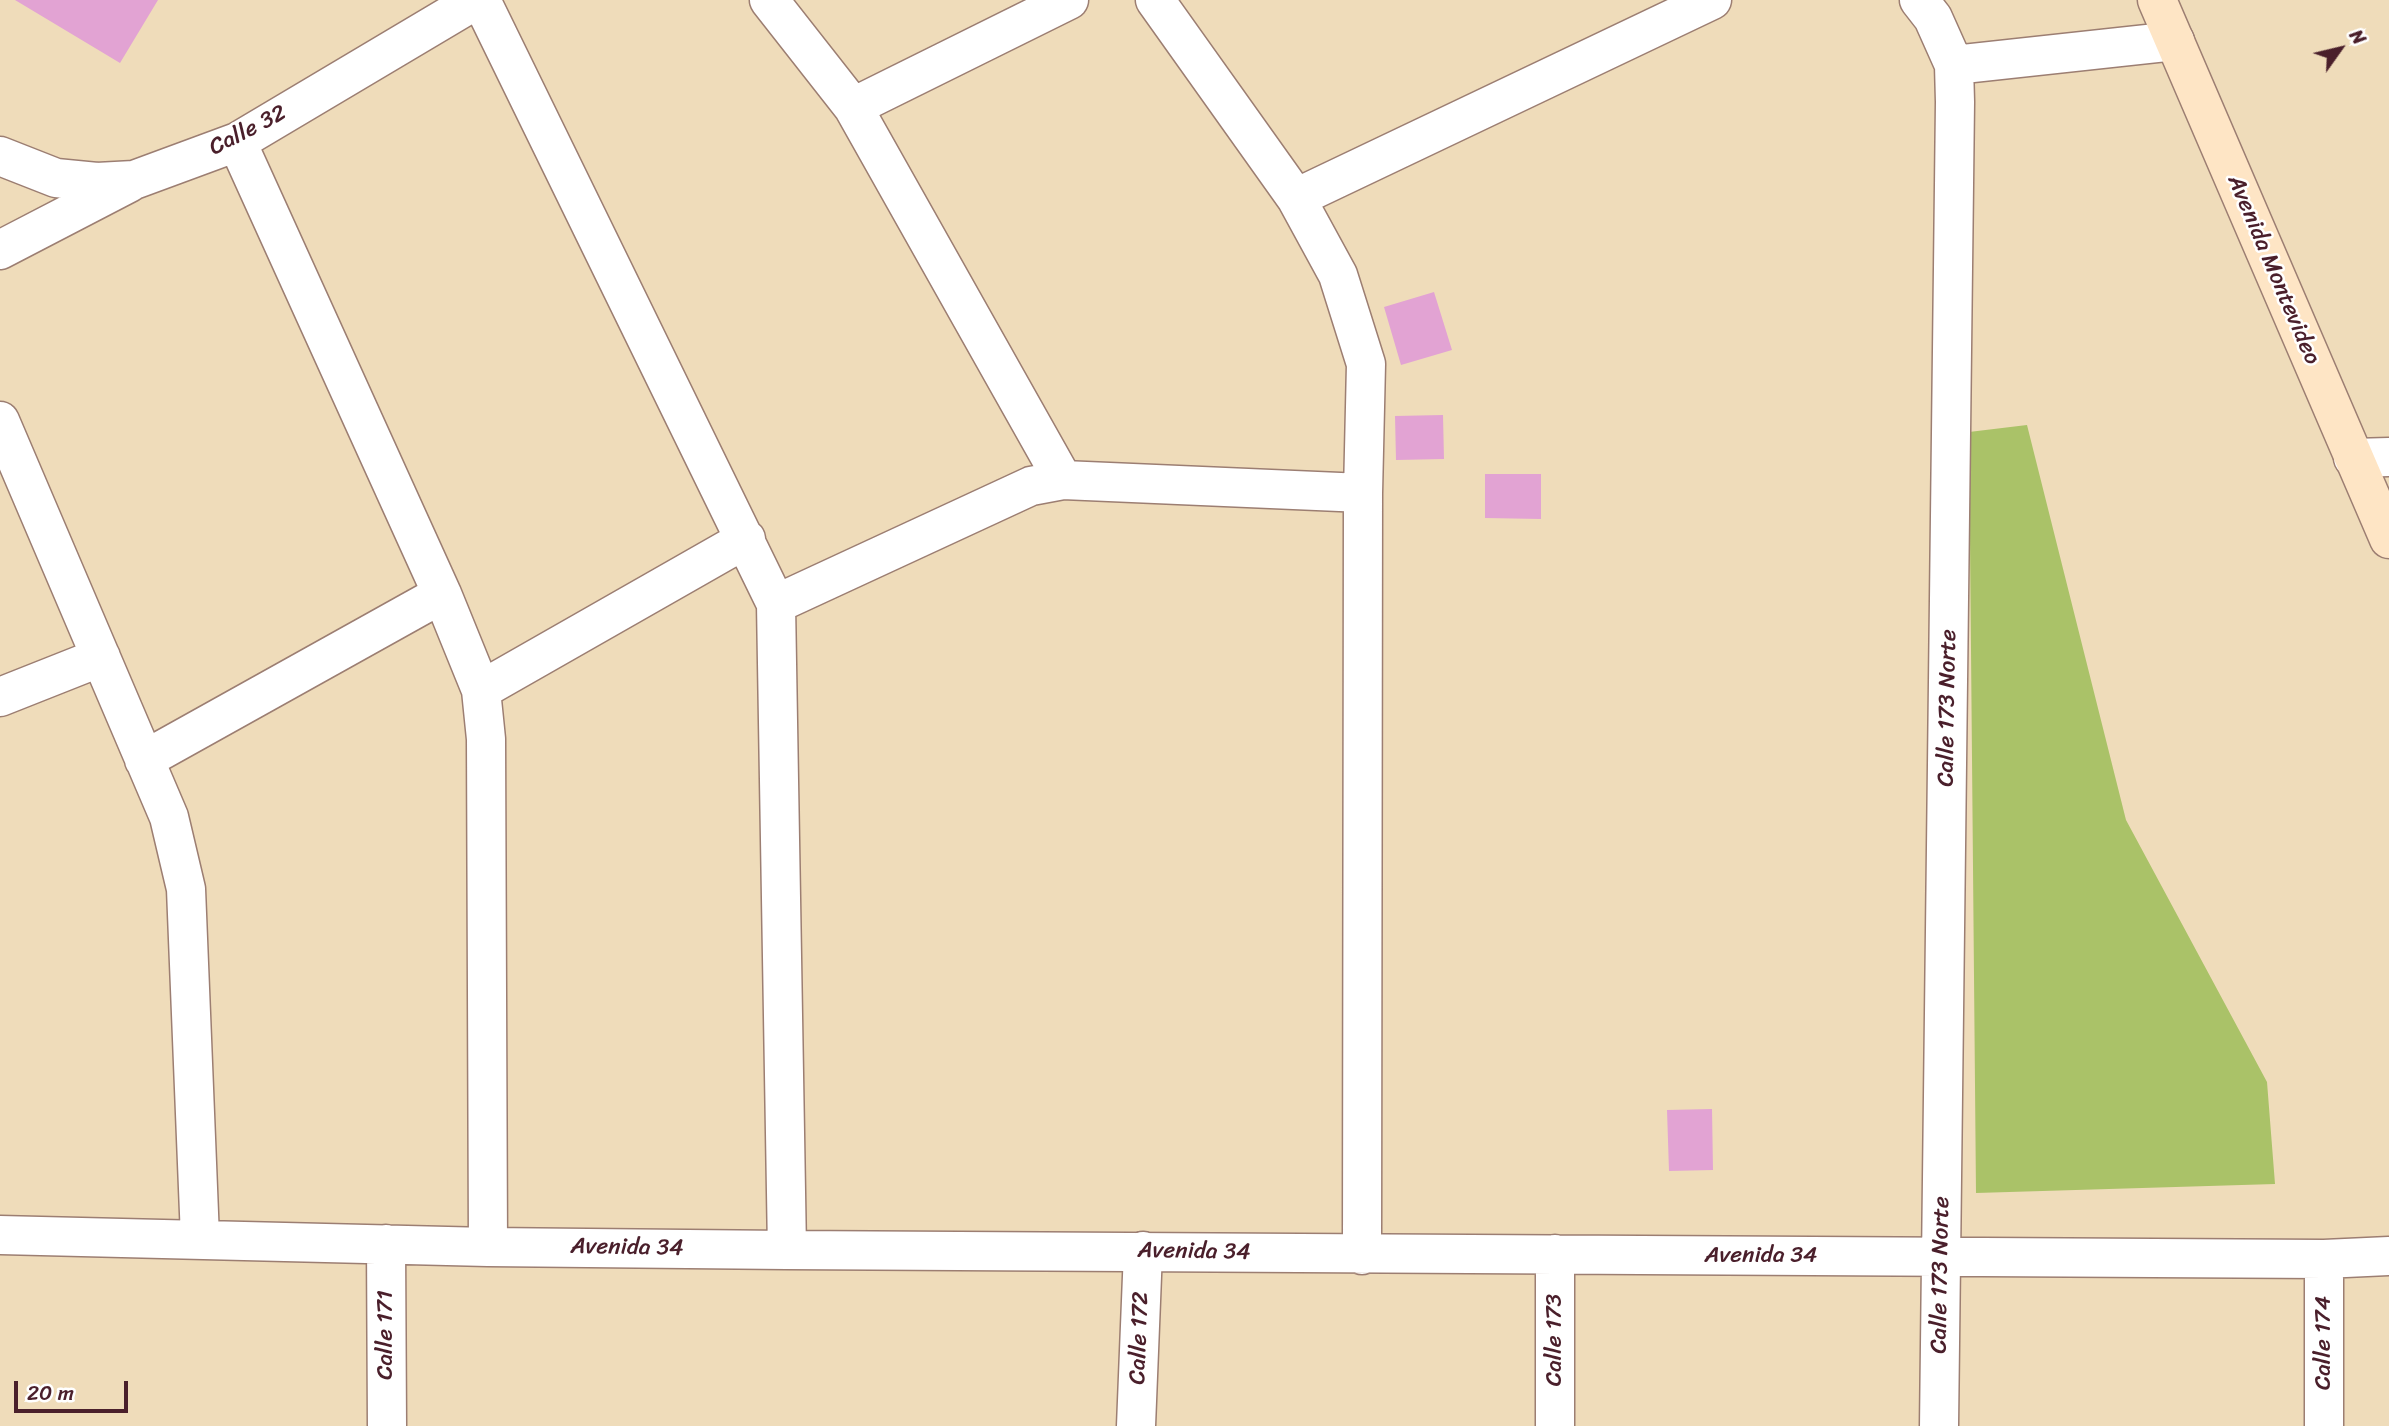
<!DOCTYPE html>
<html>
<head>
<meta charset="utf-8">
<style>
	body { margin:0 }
	#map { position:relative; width:2389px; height:1426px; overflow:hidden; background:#efdcba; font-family:Sriracha,sans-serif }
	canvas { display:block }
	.north { position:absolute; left:2305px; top:14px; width:70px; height:70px; -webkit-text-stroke:5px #fff; paint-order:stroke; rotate:56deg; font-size:19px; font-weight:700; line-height:28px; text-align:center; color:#4a1f2b }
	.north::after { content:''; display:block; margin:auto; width:24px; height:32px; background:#4a1f2b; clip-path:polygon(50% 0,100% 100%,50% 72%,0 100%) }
	.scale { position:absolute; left:14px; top:1381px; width:114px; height:32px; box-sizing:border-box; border:4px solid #4a1f2b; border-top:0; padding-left:9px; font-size:21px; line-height:24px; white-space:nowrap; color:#4a1f2b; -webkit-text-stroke:5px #fff; paint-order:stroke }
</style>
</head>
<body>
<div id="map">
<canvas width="2389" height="1426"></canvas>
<div class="north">N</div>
<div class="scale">20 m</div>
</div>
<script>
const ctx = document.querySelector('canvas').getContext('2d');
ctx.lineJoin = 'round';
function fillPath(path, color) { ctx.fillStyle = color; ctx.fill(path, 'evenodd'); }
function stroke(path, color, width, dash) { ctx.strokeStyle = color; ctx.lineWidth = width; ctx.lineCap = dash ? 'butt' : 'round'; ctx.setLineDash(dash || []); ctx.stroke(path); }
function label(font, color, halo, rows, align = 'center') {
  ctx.font = font + ' Sriracha,sans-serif'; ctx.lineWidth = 5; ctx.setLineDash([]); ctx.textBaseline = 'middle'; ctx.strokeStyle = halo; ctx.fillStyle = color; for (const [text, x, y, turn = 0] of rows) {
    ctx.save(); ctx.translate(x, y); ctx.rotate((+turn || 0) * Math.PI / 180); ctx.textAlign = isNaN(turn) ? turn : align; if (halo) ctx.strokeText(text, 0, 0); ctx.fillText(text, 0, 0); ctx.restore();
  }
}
fillPath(new Path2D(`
	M2027 425 2126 820 2267 1082 2275 1184 1976 1193 1969 432Z`), '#aac268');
fillPath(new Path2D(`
	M15 0H158L120 63Z
	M1434 292 1452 350 1401 365 1384 307Z
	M1443 415 1444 459 1396 460 1395 416Z
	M1485 474H1541V519L1485 518Z
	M1712 1109 1713 1170 1669 1171 1667 1110Z`), '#e2a3d3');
const minor = new Path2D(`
	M481 0 776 604 787 1250
	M769 0 853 107 1063 480
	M1155 0 1296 198 1338 275 1366 364 1363 493 1362 1255
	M1919 0 1933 18 1954 65 1955 102 1939 1426
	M1954 65 2175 41
	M853 107 1069 0
	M237 142 442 594 481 690 486 739 488 1247
	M0 156 56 178 97 182 134 180 237 142 476 0
	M1296 198 1712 0
	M0 250 129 183
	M0 421 169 817 186 889 200 1238
	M2353 458 2389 457
	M776 604 1031 486 1063 480 1363 493
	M481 690 746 539
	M0 697 101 657
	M144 760 442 594
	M0 1235 488 1247 787 1250 2324 1259 2389 1256
	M386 1244 387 1426
	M1555 1254V1426
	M2324 1259V1426
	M1136 1426 1143 1251`);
const secondary = new Path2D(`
	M2157 0 2389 539`);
stroke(minor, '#9c7e72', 41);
stroke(secondary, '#9c7e72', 41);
stroke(minor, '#fff', 38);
stroke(secondary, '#fee5c5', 38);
label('23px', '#4a1f2b', '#fff', [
	["Calle 32",248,131,-27],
	["Avenida Montevideo",2273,270,67],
	["Calle 173 Norte",1948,708,-89],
	["Avenida 34",627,1248,1],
	["Avenida 34",1194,1252,1],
	["Avenida 34",1761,1256],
	["Calle 173 Norte",1941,1275,-89],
	["Calle 171",386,1335,-90],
	["Calle 172",1140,1338,-88],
	["Calle 173",1555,1340,-90],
	["Calle 174",2324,1343,-90]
]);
</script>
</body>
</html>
